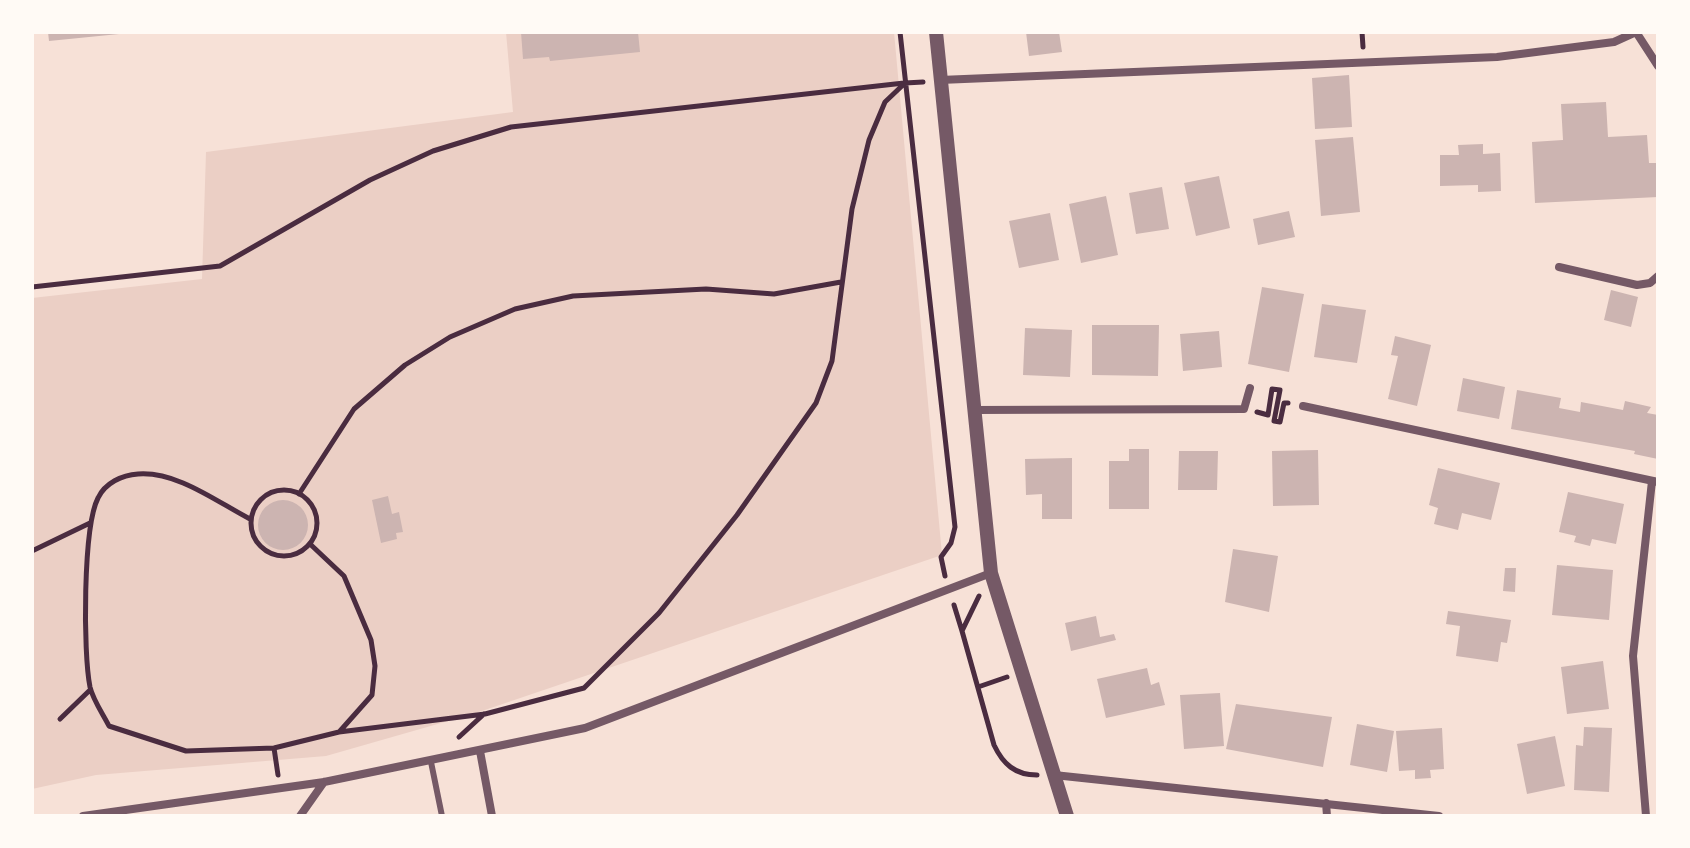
<!DOCTYPE html>
<html>
<head>
<meta charset="utf-8">
<style>
	body { margin:0 }
	#map { position:relative; width:1690px; height:848px; overflow:hidden; background:#f7e1d7; font-family:"Space Grotesk",sans-serif }
	canvas { display:block }
	.frame { position:absolute; inset:0; border:34px solid #fffaf5; pointer-events:none }
</style>
</head>
<body>
<div id="map">
<canvas width="1690" height="848"></canvas>
<div class="frame"></div>
</div>
<script>
const ctx = document.querySelector('canvas').getContext('2d');
ctx.lineJoin = 'round';
function fillPath(path, color) { ctx.fillStyle = color; ctx.fill(path, 'evenodd'); }
function stroke(path, color, width, dash) { ctx.strokeStyle = color; ctx.lineWidth = width; ctx.lineCap = dash ? 'butt' : 'round'; ctx.setLineDash(dash || []); ctx.stroke(path); }
fillPath(new Path2D(`
	M506 32H894L942 555 476 713 326 756 96 775 32 789V298L202 279 206 152 513 112Z`), '#ebcfc5');
fillPath(new Path2D(`
	M48 32H119V34L49 41Z
	M521 32H638L640 52 550 61 549 57 523 59Z
	M1026 32H1059L1062 52 1029 56Z
	M1349 75 1352 127 1315 129 1312 78Z
	M1606 102 1608 137 1647 135 1649 163H1658V197L1535 203 1532 142 1563 140 1561 104Z
	M1353 137 1360 212 1321 216 1315 140Z
	M1483 144V154L1500 153 1501 191 1478 192V185L1440 186V155H1459L1458 145Z
	M1219 176 1230 228 1196 236 1184 183Z
	M1162 187 1169 229 1136 234 1129 193Z
	M1106 196 1118 255 1081 263 1069 204Z
	M1289 211 1295 237 1258 245 1253 219Z
	M1050 213 1059 260 1019 268 1009 221Z
	M1262 287 1304 294 1289 372 1248 364Z
	M1611 290 1638 297 1631 327 1604 320Z
	M1322 304 1366 310 1357 363 1314 357Z
	M1092 325H1159L1158 376 1092 375Z
	M1025 328 1072 330 1070 377 1023 375Z
	M1219 331 1222 367 1183 371 1180 334Z
	M1395 336 1431 345 1417 406 1388 399 1398 356 1391 355Z
	M1463 378 1505 387 1499 419 1457 411Z
	M1517 390 1561 398 1559 408 1580 412 1581 402 1623 410 1625 401 1651 407 1647 413 1658 415V459L1634 454 1635 451 1511 429Z
	M1129 449H1149V509H1109V461H1129Z
	M1318 450 1319 505 1273 506 1272 451Z
	M1179 451H1218L1217 490H1178Z
	M1072 458V519H1042V494L1026 495 1025 459Z
	M1438 468 1500 483 1491 520 1462 513 1458 530 1434 524 1438 508 1429 505Z
	M1568 492 1624 504 1616 544 1592 539 1590 546 1574 542 1576 536 1559 532Z
	M388 496 392 514 399 512 403 532 396 533 397 539 381 543 372 500Z
	M258 525a25 25 0 1 1 50 0a25 25 0 1 1-50 0Z
	M1233 549 1278 556 1269 612 1225 602Z
	M1557 565 1613 570 1609 620 1552 615Z
	M1505 568H1516L1515 592 1503 591Z
	M1448 611 1511 620 1507 643 1501 642 1498 662 1456 656 1460 626 1446 624Z
	M1096 616 1100 637 1114 634 1116 640 1071 651 1065 623Z
	M1603 661 1609 709 1567 714 1561 667Z
	M1147 668 1151 685 1159 682 1165 705 1106 718 1097 679Z
	M1220 693 1224 746 1184 749 1180 695Z
	M1236 704 1332 717 1323 767 1226 749Z
	M1357 724 1394 731 1387 772 1350 765Z
	M1584 727 1612 728 1609 792 1574 790 1576 745 1583 746Z
	M1442 728 1444 769 1430 770 1431 778 1415 779V770L1399 771 1396 731Z
	M1555 736 1565 786 1527 794 1517 744Z`), '#ccb4b1');
stroke(new Path2D(`
	M900 32 955 527 951 543 941 557 945 576
	M1362 32 1363 47
	M32 287 220 266 370 180 433 151 511 127 904 83
	M1257 412 1268 415 1272 389 1280 390 1274 421
	M1274 421 1280 422 1284 403H1288
	M251 523a33 33 0 1 1 66 0a33 33 0 1 1-66 0Z
	M299 494 354 409 405 365 450 337 515 309 573 296 706 289 774 294 841 282
	M250 519C217 502 177 471 138 474 122 475 105 483 98 498 83 527 83 653 90 687 93 700 103 714 109 726L186 751 274 748 339 732 485 714 584 688 659 613 737 515 816 403 832 361 852 209 869 140 885 102 905 83 923 82
	M310 544 344 576 371 640 375 666 372 695 340 731
	M32 551 90 523
	M979 596 962 631 994 745C1003 764 1015 775 1037 775
	M954 605 962 631
	M978 687 1007 677
	M60 719 90 690
	M459 737 484 714
	M274 748 278 775`), '#4a2c40', 5);
stroke(new Path2D(`
	M431 762 442 816`), '#755966', 6);
stroke(new Path2D(`
	M1636 32 1658 66
	M940 80 1497 57 1614 42 1636 32
	M1559 267 1637 285 1650 283 1658 276
	M1303 406 1658 482
	M974 410 1244 409 1250 388
	M480 751 492 816
	M1054 775 1439 816
	M1326 803 1327 816
	M83 816 324 782 585 728 991 573
	M300 816 324 782
	M1646 816 1633 656 1652 481`), '#755966', 8);
stroke(new Path2D(`
	M936 32 991 573 1067 816`), '#755966', 14);
</script>
</body>
</html>
